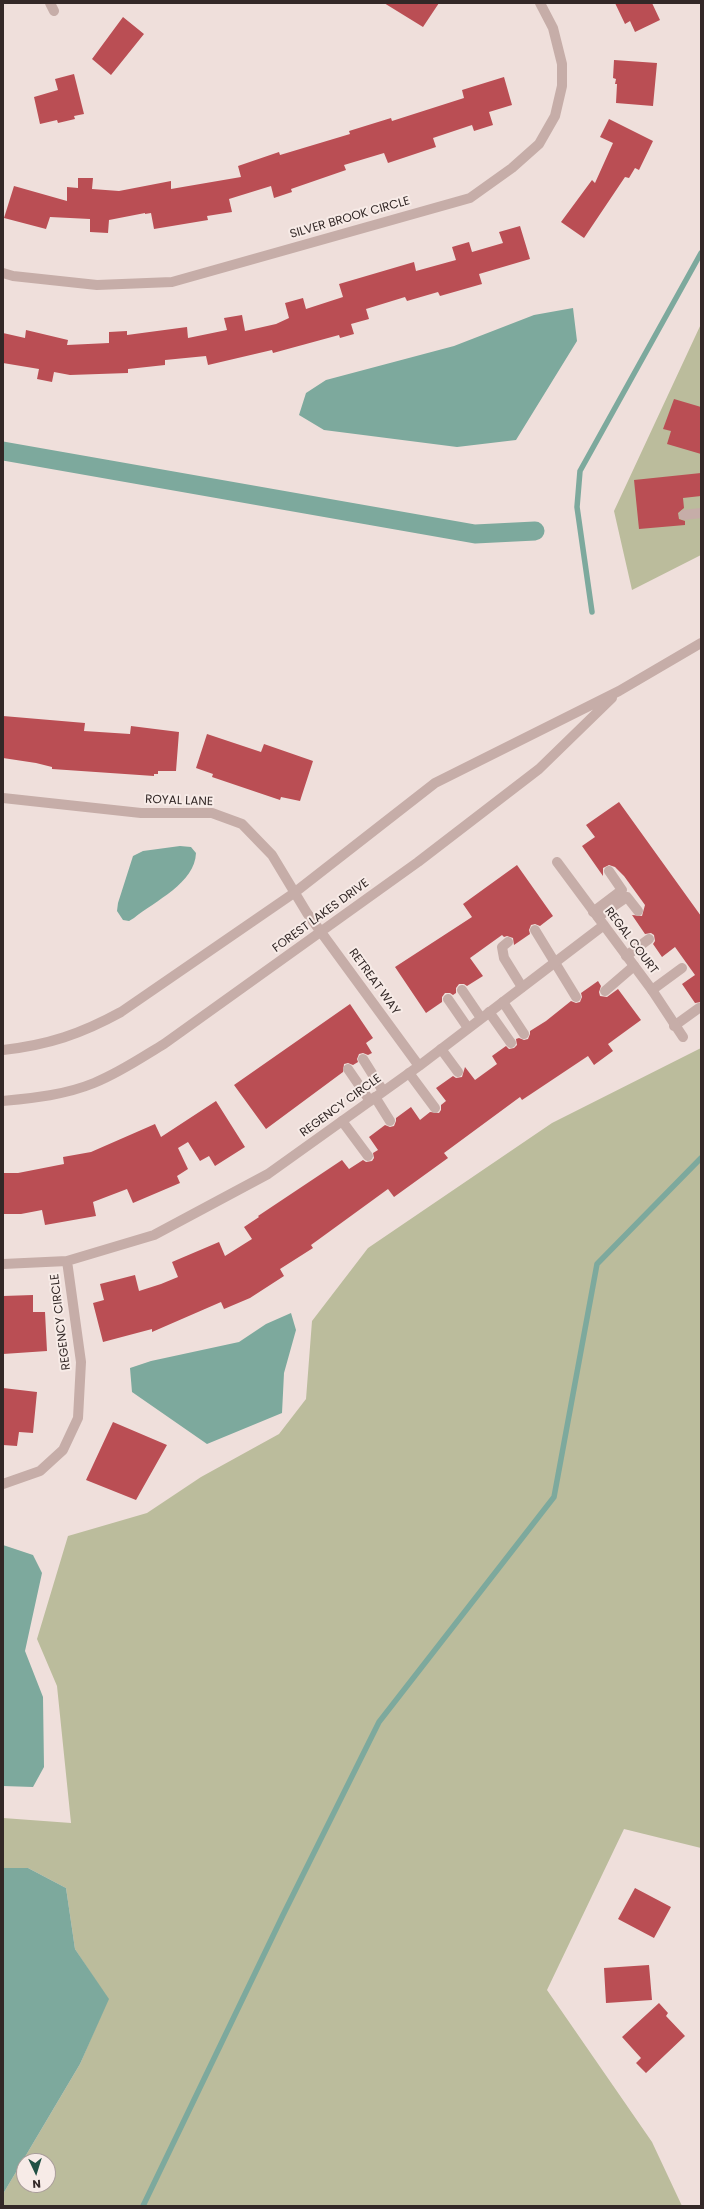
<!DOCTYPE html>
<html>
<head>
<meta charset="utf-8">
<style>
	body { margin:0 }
	#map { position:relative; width:704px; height:2209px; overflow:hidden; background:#efdfdb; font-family:Poppins,sans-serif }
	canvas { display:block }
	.frame { position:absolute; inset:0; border:4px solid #332827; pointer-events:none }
	.north { position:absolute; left:16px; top:2153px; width:40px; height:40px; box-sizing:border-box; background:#f7ebe7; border:1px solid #a99d9a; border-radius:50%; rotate:176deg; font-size:11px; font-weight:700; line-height:16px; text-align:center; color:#332827 }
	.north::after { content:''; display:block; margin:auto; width:14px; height:18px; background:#215145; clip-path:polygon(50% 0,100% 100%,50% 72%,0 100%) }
</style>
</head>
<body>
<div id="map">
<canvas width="704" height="2209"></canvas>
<div class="frame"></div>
<div class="north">N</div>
</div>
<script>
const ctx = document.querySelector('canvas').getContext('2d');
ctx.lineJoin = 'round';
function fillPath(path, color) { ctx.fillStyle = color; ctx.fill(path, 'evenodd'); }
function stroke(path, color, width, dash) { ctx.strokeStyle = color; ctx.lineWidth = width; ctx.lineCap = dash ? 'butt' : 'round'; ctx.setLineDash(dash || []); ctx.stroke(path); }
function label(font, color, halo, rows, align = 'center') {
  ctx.font = font + ' Poppins,sans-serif'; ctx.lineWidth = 4; ctx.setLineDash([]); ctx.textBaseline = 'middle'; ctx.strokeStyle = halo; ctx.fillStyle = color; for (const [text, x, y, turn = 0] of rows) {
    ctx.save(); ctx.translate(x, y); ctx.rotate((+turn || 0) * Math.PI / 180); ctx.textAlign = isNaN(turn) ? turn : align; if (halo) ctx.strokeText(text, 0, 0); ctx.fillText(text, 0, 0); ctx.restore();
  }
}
fillPath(new Path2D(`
	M701 324V555L632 590 614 511Z
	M701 1048V1848L624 1829 547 1990 652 2142 682 2206H3V2194L80 2064 108 1999 75 1949 66 1888 28 1868H3V1818L71 1823 57 1686 37 1639 68 1536 147 1513 201 1477 279 1434 306 1399 312 1321 368 1248 552 1123ZM24 2161H48V2185H24Z`), '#bbbc9c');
fillPath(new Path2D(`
	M573 308 577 341 516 440 457 447 324 430 299 415 306 393 326 380 454 346 534 315Z
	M180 846 191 847 196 853C195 883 155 901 134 918L129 921 123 920 117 911 118 903 133 856 143 851Z
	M291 1313 296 1330 284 1373 282 1413 207 1444 132 1392 130 1368 151 1361 239 1342 266 1324Z
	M3 1545 33 1555 42 1573 25 1651 43 1697 44 1767 33 1787 3 1786Z
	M3 1868H28L66 1888 75 1949 109 1999 80 2064 3 2194Z`), '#7da99d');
stroke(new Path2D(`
	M592 612 577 507 580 471 701 253
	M143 2206 283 1915 379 1722 554 1497 597 1264 701 1158`), '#7da99d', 5.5);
stroke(new Path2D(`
	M3 451 475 534 535 531`), '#7da99d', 19);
fillPath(new Path2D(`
	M384 3H439L423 27Z
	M615 3H652L660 20 635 32 630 21 625 24Z
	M123 17 144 34 111 75 92 59Z
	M614 60 657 63 653 106 616 103 617 84H615L616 79 613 78Z
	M74 74 84 114 74 116 75 119 58 123 57 120 40 124 34 97 58 90 55 79Z
	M504 77 512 105 489 112 493 125 474 131 472 125 433 138 436 147 388 163 384 153 344 165 346 170 291 189 292 192 274 198 271 186 229 199 232 212 207 216 208 220 154 229 151 213 145 214V213L109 220 108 233 90 232V219L50 217 46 229 4 218 14 186 67 201V187L78 188V178H93L92 189 119 191 171 181V189L241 177 238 166 279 152 280 155 350 134 349 131 391 118 392 121 464 98 462 90Z
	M609 119 653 141 639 170 635 168 629 178 625 177 584 238 561 222 592 180 595 183 613 143 600 137Z
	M520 226 530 259 479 274 482 284 440 296 438 292 407 301 405 297 366 309 369 319 351 324 354 334 340 338 339 335 273 353 272 350 208 365 206 356 165 360V365L128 369V373L70 375 54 372 52 382 37 379 39 369 3 363V333L25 338 26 330 68 340 67 345 109 343V332L127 331V335L187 327 188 338 227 330 224 318 242 315 245 331 276 324 289 318 285 303 303 298 306 309 343 297 339 284 414 262 416 271 456 260 452 247 469 242 472 252 503 243 499 232Z
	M674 399 701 407V454L667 444 671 431 663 429Z
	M701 473V496L683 498 684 508 678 513 679 519 685 521V525L639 529 634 480Z
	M3 716 85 723 84 731 130 734 131 726 179 732 176 771H158V774H154V776L52 769V767L36 763 3 758Z
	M207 734 261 752 264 744 313 761 300 801 281 797 280 800 212 777 213 774 196 768Z
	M619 802 701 916V1002L695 1003 682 984 695 975 675 947 662 957 653 944 655 941 654 935 651 933 645 934 632 915 642 916 645 905 624 876 615 867 609 865 603 868V876L582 846 595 837 586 825Z
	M517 865 553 916 540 926 535 924 531 925 529 930 530 934 514 945 513 938 507 936 504 937 502 935 470 958 483 976 467 986 464 984H459L456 988V993L453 995 450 993H445L442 997V1002L426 1013 395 967 472 917 463 904Z
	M598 981 601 986 599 992 600 996 607 997 618 989 641 1020 608 1044 613 1051 594 1065 588 1056 522 1100 520 1097 444 1153 448 1158 394 1197 388 1189 311 1245 313 1248 280 1269 284 1276 250 1298 224 1309 221 1302 152 1332V1329L103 1342 93 1303 104 1300 100 1284 135 1275 139 1291 161 1284 178 1277 172 1262 219 1242 225 1256 252 1239 244 1227 259 1217 258 1216 342 1160 349 1169 363 1160 366 1162 372 1161 374 1158 373 1153 378 1150 369 1137 385 1125 390 1127 394 1126 396 1121V1118L411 1107 420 1120 430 1112 439 1113 441 1110V1105L446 1101 436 1088 453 1076 456 1078 462 1077 465 1067 475 1080 497 1064 492 1056 506 1046 509 1049 514 1048 517 1045 516 1039 519 1038 524 1040 528 1039 530 1034V1031L546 1021 571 1001 576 1003 580 1002 582 997 581 993Z
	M350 1004 373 1038 366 1043 372 1053 368 1055 363 1053 359 1054 357 1059 358 1062 353 1065 348 1063 344 1064 343 1072 266 1129 234 1085Z
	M216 1101 245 1147 215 1166 209 1156 200 1161 188 1142 178 1148 188 1169 177 1176 180 1183 133 1203 127 1189 93 1202 96 1216 45 1225 42 1210 21 1214H3V1173H18L64 1164 63 1157 91 1152 155 1124 161 1137Z
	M33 1295V1312H45L47 1351 3 1354V1296Z
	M3 1388 37 1392 33 1433 19 1432 17 1446 3 1445Z
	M113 1422 167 1445 136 1500 86 1480Z
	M635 1888 671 1907 654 1938 618 1919Z
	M649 1965 652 2000 606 2003 604 1968Z
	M659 2003 668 2013 666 2016 685 2036 646 2073 636 2063 641 2058 622 2037Z`), '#ba4e54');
stroke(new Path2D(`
	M684 515 701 513
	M593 912 622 890 609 871
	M598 917 627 897 638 911
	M535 930 576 997
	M508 942 502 947 504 958 522 987
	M626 956 649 939
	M462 990 481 1018
	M652 990 682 968
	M605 991 634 966
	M448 999 468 1028
	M503 1002 524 1034
	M489 1012 511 1043
	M674 1026 699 1008
	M441 1049 458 1072
	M363 1059 383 1091
	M348 1069 370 1101
	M409 1073 435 1108
	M375 1097 390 1121
	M342 1121 368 1156`), '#c6ada8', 10);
stroke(new Path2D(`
	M50 3 54 11
	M3 273 13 276 97 285 172 282 470 198 512 168 539 144 555 116 562 86V64L553 28 540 3
	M3 798 141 813H212L242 824 272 855 307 913 419 1066
	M557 862 652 990 683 1037
	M3 1050C48 1045 81 1034 121 1012L294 893 435 783 619 691 701 643
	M3 1101C33 1098 65 1095 94 1083 119 1073 141 1058 164 1044L418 862 539 769 612 698
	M3 1264 67 1261 154 1235 268 1174 419 1066 604 925
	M3 1484 40 1471 63 1450 78 1418 81 1362 67 1261`), '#c6ada8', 10);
label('12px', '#332827', '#f7ebe7', [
	["SILVER BROOK CIRCLE",350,218,-16],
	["ROYAL LANE",179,801,2],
	["FOREST LAKES DRIVE",321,916,-36],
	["REGAL COURT",631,941,53],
	["RETREAT WAY",374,982,54],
	["REGENCY CIRCLE",341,1106,-36],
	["REGENCY CIRCLE",61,1322,-97]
]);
</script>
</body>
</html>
